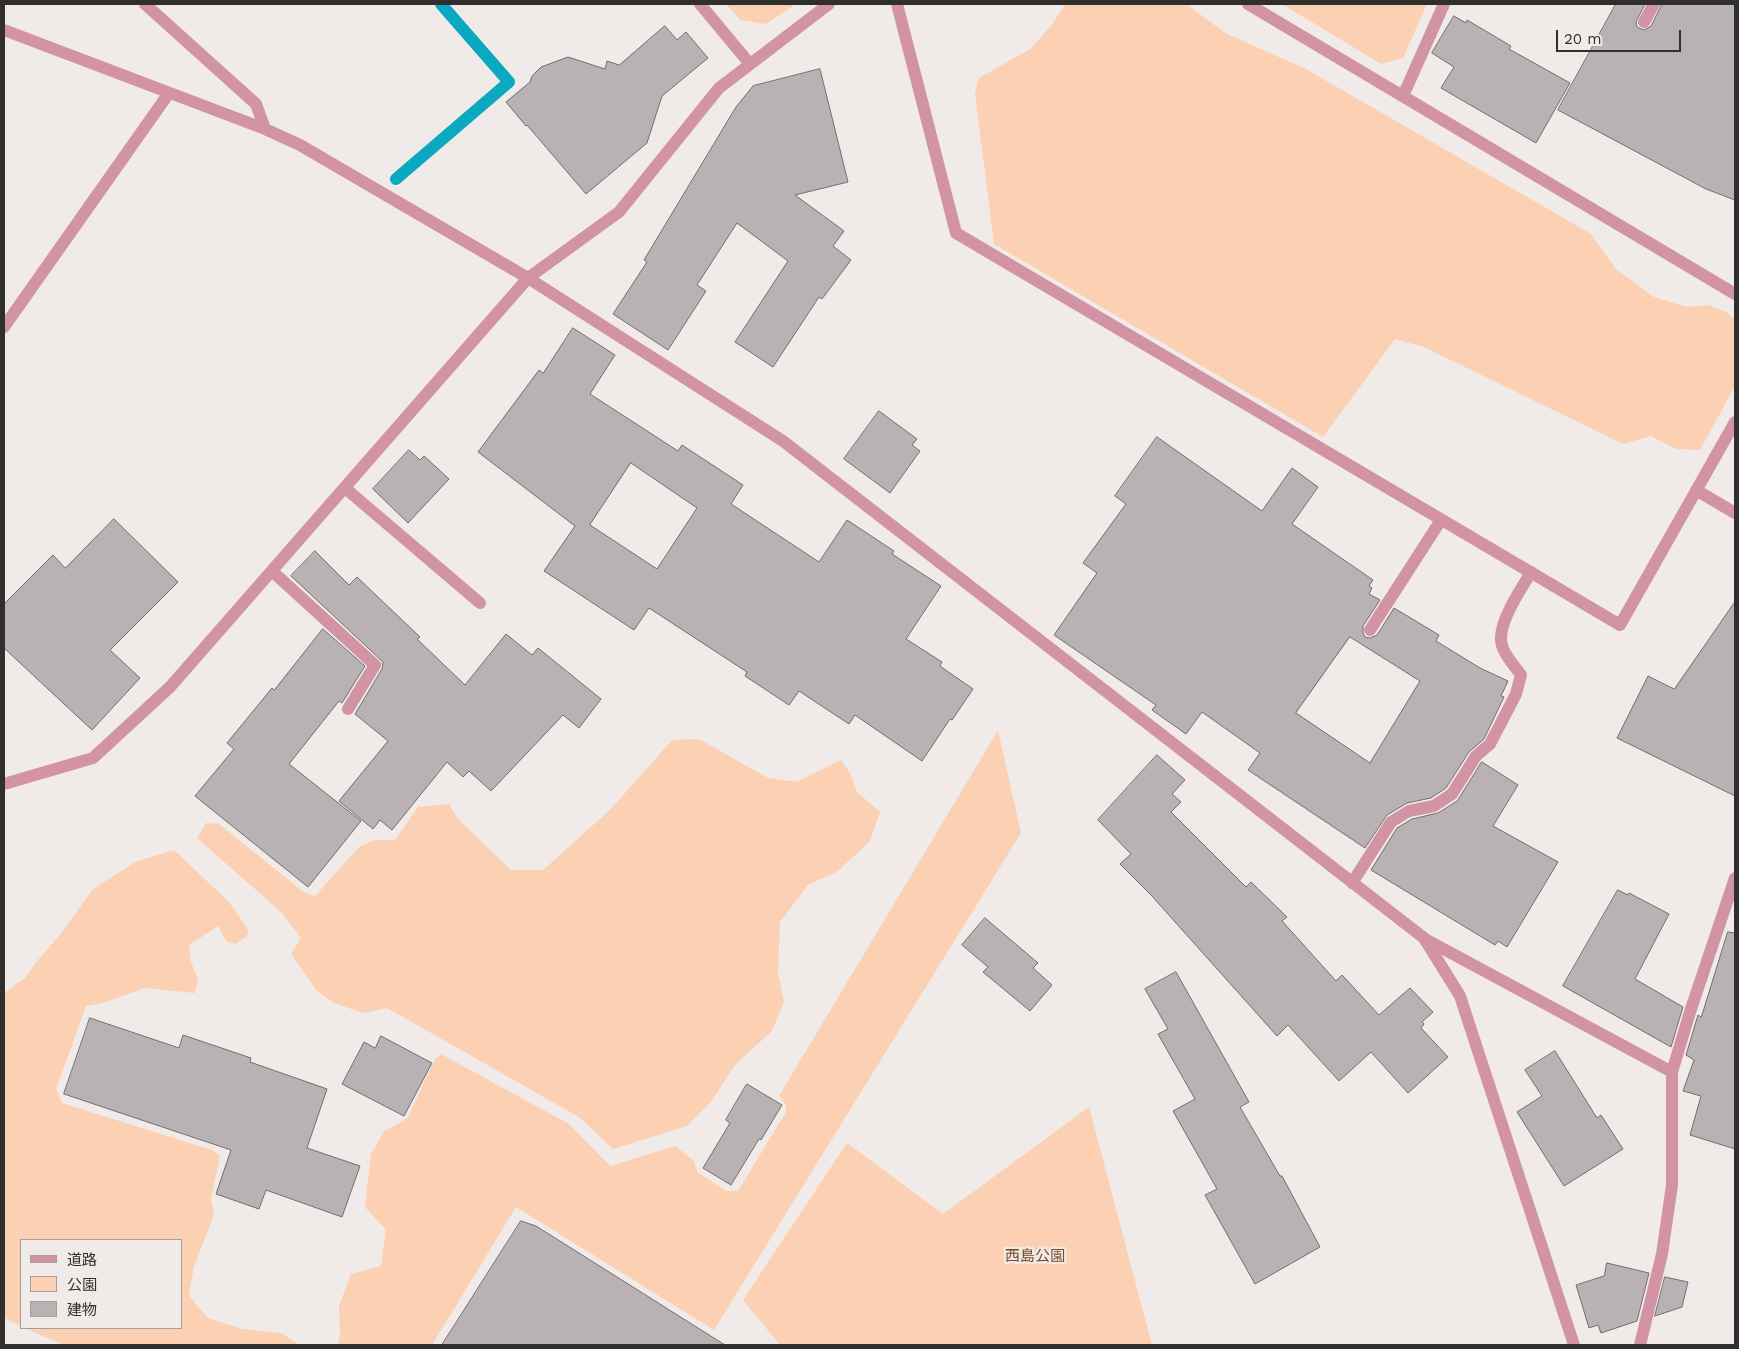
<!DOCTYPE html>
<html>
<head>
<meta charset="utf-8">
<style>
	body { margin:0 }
	#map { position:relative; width:1739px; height:1349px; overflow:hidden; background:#f0ebe8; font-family:"Work Sans","Noto Sans JP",sans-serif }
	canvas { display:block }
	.frame { position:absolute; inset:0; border:5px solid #312f2e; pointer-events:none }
	.legend { position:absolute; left:20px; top:1239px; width:162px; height:90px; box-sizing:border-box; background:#f0ebe8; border:1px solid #a4a09e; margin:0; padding:6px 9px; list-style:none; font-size:15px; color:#312f2e }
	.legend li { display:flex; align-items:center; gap:10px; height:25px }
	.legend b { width:25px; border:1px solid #a4a09e }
	.scale { position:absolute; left:1556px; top:30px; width:125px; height:22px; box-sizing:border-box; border:2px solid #312f2e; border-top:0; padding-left:6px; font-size:15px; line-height:18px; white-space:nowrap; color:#312f2e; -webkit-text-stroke:4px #f0ebe8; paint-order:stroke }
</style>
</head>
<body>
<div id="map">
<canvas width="1739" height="1349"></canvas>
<div class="frame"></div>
<ul class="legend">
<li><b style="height:6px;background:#d293a5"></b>道路</li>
<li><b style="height:14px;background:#fcd0b2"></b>公園</li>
<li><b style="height:14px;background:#b9b2b4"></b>建物</li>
</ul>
<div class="scale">20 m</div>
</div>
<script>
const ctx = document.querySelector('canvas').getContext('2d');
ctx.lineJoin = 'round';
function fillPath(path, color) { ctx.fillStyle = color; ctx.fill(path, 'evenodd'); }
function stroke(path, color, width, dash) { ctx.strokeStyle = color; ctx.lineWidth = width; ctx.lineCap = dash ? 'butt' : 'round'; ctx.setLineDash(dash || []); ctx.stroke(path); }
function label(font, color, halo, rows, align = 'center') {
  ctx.font = font + ' "Work Sans","Noto Sans JP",sans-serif'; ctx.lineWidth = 4.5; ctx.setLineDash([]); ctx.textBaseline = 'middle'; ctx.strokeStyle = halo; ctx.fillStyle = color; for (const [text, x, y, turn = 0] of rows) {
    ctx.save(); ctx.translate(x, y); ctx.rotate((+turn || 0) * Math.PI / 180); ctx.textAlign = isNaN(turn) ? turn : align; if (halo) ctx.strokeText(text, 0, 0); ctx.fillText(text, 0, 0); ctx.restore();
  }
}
fillPath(new Path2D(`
	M726 4H796L766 24 740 20Z
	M1065 4H1186L1227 34 1306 69 1591 234 1616 269 1654 297 1687 307 1708 305 1726 312 1735 319V386L1700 450 1676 449 1651 436 1623 444 1424 347 1395 339 1323 437 994 244 975 94 979 78 1030 49 1051 26Z
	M1282 4H1427L1403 58 1381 64Z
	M998 730 1021 833 714 1330 516 1207 432 1345H338L340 1334 339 1306 351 1274 381 1266 386 1230 365 1207 371 1154 384 1131 407 1119 435 1059 441 1054 569 1124 610 1166 675 1146 694 1161 697 1172 727 1191H738L786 1112V1105L779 1096Z
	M699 739 768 778 796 782 841 760 850 773 857 792 880 812 870 841 838 871 808 885 780 922 778 974 784 1002 772 1031 735 1065 711 1102 687 1126 613 1149 579 1117 387 1008 363 1013 334 1003 317 991 291 954 301 938 281 912 197 838 206 823 219 824 305 893 315 896 359 847 374 840H395L418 807 449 804 458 819 511 870H543L611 809 672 740Z
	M174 850 229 902 249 931 246 937 236 944 226 941 218 926 189 945 191 962 198 980 195 993 145 988 103 1003 86 1006 56 1089 62 1103 212 1150 220 1156 211 1199 214 1215 194 1266 189 1296 208 1318 242 1329 281 1333 300 1345H63L25 1328H181V1240H21V1326L4 1318V993L25 978 37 961 60 935 92 890 135 862Z
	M1089 1107 1152 1345H780L743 1300 847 1143 943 1214Z`), '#fcd0b2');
stroke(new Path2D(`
	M396 179 509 82 441 4`), '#0ba9c1', 12);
const building = new Path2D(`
	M1616 4H1645L1636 22 1637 27 1644 30 1651 26 1662 4H1735V200L1706 189 1558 110Z
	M1454 16 1466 23 1467 20 1511 46 1509 49 1570 83 1536 143 1441 88 1454 67 1432 53Z
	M665 26 677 40 686 32 708 58 662 96 647 143 586 194 527 125 526 126 506 102 530 82 532 76 541 67 568 57 605 69 607 61 619 65Z
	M820 69 848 182 795 195 844 231 833 246 851 260 822 299 819 297 773 367 735 342 788 261 737 223 697 285 706 291 668 350 613 314 647 262 644 260 736 107 753 86Z
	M573 328 615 355 590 394 678 451 682 445 743 485 731 504 819 562 847 520 894 551 892 554 941 586 906 639 942 662 940 666 973 689 952 720 950 719 922 761 855 715 849 724 799 691 789 705 745 676 747 672 649 608 634 630 544 571 575 526 478 452 539 370 543 373ZM631 463 697 508 657 569 590 525Z
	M879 411 917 439 912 445 920 451 890 493 844 459Z
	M1157 437 1262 511 1292 468 1318 487 1292 524 1373 580 1369 586 1372 588 1369 594 1380 600 1363 626V633L1365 637 1370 638 1377 635 1394 608 1439 635 1436 641 1480 668 1508 681 1501 696 1504 697 1484 739 1469 752 1446 788 1431 798 1407 803 1387 815 1365 848 1248 770 1260 753 1202 712 1186 734 1152 710 1156 705 1054 635 1097 573 1083 563 1126 504 1115 496ZM1350 637 1420 681 1370 763 1296 713Z
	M409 450 420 460 424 456 449 479 408 523 373 489Z
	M114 519 178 582 110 650 140 678 92 730 4 648V604L53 555 65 568Z
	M315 551 349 585 357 577 420 637 417 639 465 685 506 634 532 655 538 648 601 699 579 728 563 715 491 791 469 771 463 777 447 762 392 830 380 820 373 829 339 801 388 741 355 714 382 669 383 662 291 576Z
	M1735 602V796L1617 738 1648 676 1674 689Z
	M323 629 365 666 342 703 339 701 289 764 361 821 308 887 195 796 234 749 227 743 272 688 274 690Z
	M1157 755 1185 780 1172 794 1181 802 1171 812 1246 887 1251 882 1287 917 1282 921 1336 981 1342 975 1379 1015 1410 988 1433 1012 1422 1022 1424 1024 1421 1028 1448 1057 1408 1093 1371 1052 1339 1081 1288 1025 1277 1036 1151 895 1120 864 1131 854 1098 820Z
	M1482 762 1518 785 1493 826 1558 862 1507 947 1498 941 1495 945 1371 870 1397 828 1412 819 1438 813 1457 801Z
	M1618 890 1628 895 1629 893 1669 914 1635 979 1683 1007 1671 1047 1563 986Z
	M985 918 1038 963 1033 968 1052 985 1030 1011 983 972 988 967 962 945Z
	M1728 932 1735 933V1149L1690 1135 1701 1096 1683 1091 1694 1060 1686 1055 1698 1015 1701 1017Z
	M1176 972 1249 1102 1240 1107 1280 1176H1282L1320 1247 1255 1284 1205 1195 1217 1189 1173 1111 1195 1099 1158 1034 1168 1029 1145 989Z
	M90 1018 179 1048 183 1035 251 1058 250 1062 327 1089 307 1148 360 1166 342 1217 266 1190 259 1209 216 1194 231 1150 64 1094Z
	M381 1036 432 1063 404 1116 342 1084 364 1042 375 1048Z
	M1555 1051 1597 1118 1601 1115 1623 1149 1564 1186 1517 1112 1542 1096 1525 1070Z
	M747 1084 782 1105 761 1140 759 1139 731 1185 703 1168 730 1123 726 1120Z
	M521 1221 536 1226 725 1345H442Z
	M1607 1263 1649 1273 1637 1321 1601 1333 1598 1325 1589 1328 1576 1285 1604 1276Z
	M1665 1277 1688 1282 1682 1307 1655 1316Z`);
fillPath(building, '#b9b2b4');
stroke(building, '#726d6e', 1);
stroke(new Path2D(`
	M1644 22 1654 4
	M345 488 480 603
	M272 571 375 665 348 709
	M1370 630 1441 520
	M1352 883 1391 822 1409 811 1434 806 1452 794 1476 756 1490 744 1516 694 1521 675C1514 665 1500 651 1501 637 1502 616 1521 590 1531 572`), '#d293a5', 12);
stroke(new Path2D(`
	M145 4 256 104 265 129
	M700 4 750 64
	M897 4 956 233 1620 625 1735 422
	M1248 4 1735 294
	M4 30 265 129 300 145 528 278 783 441 1424 938 1460 996 1574 1345
	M1403 96 1444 4
	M4 327 169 93
	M1696 490 1735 513
	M4 784 93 758 170 687 528 278 619 212 719 88 829 4
	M1425 939 1672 1072
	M1640 1345 1662 1254 1672 1185V1072L1690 1012 1735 878`), '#d293a5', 12);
label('15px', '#7c4922', '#f0ebe8', [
	["西島公園",1035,1257]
]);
</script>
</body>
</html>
